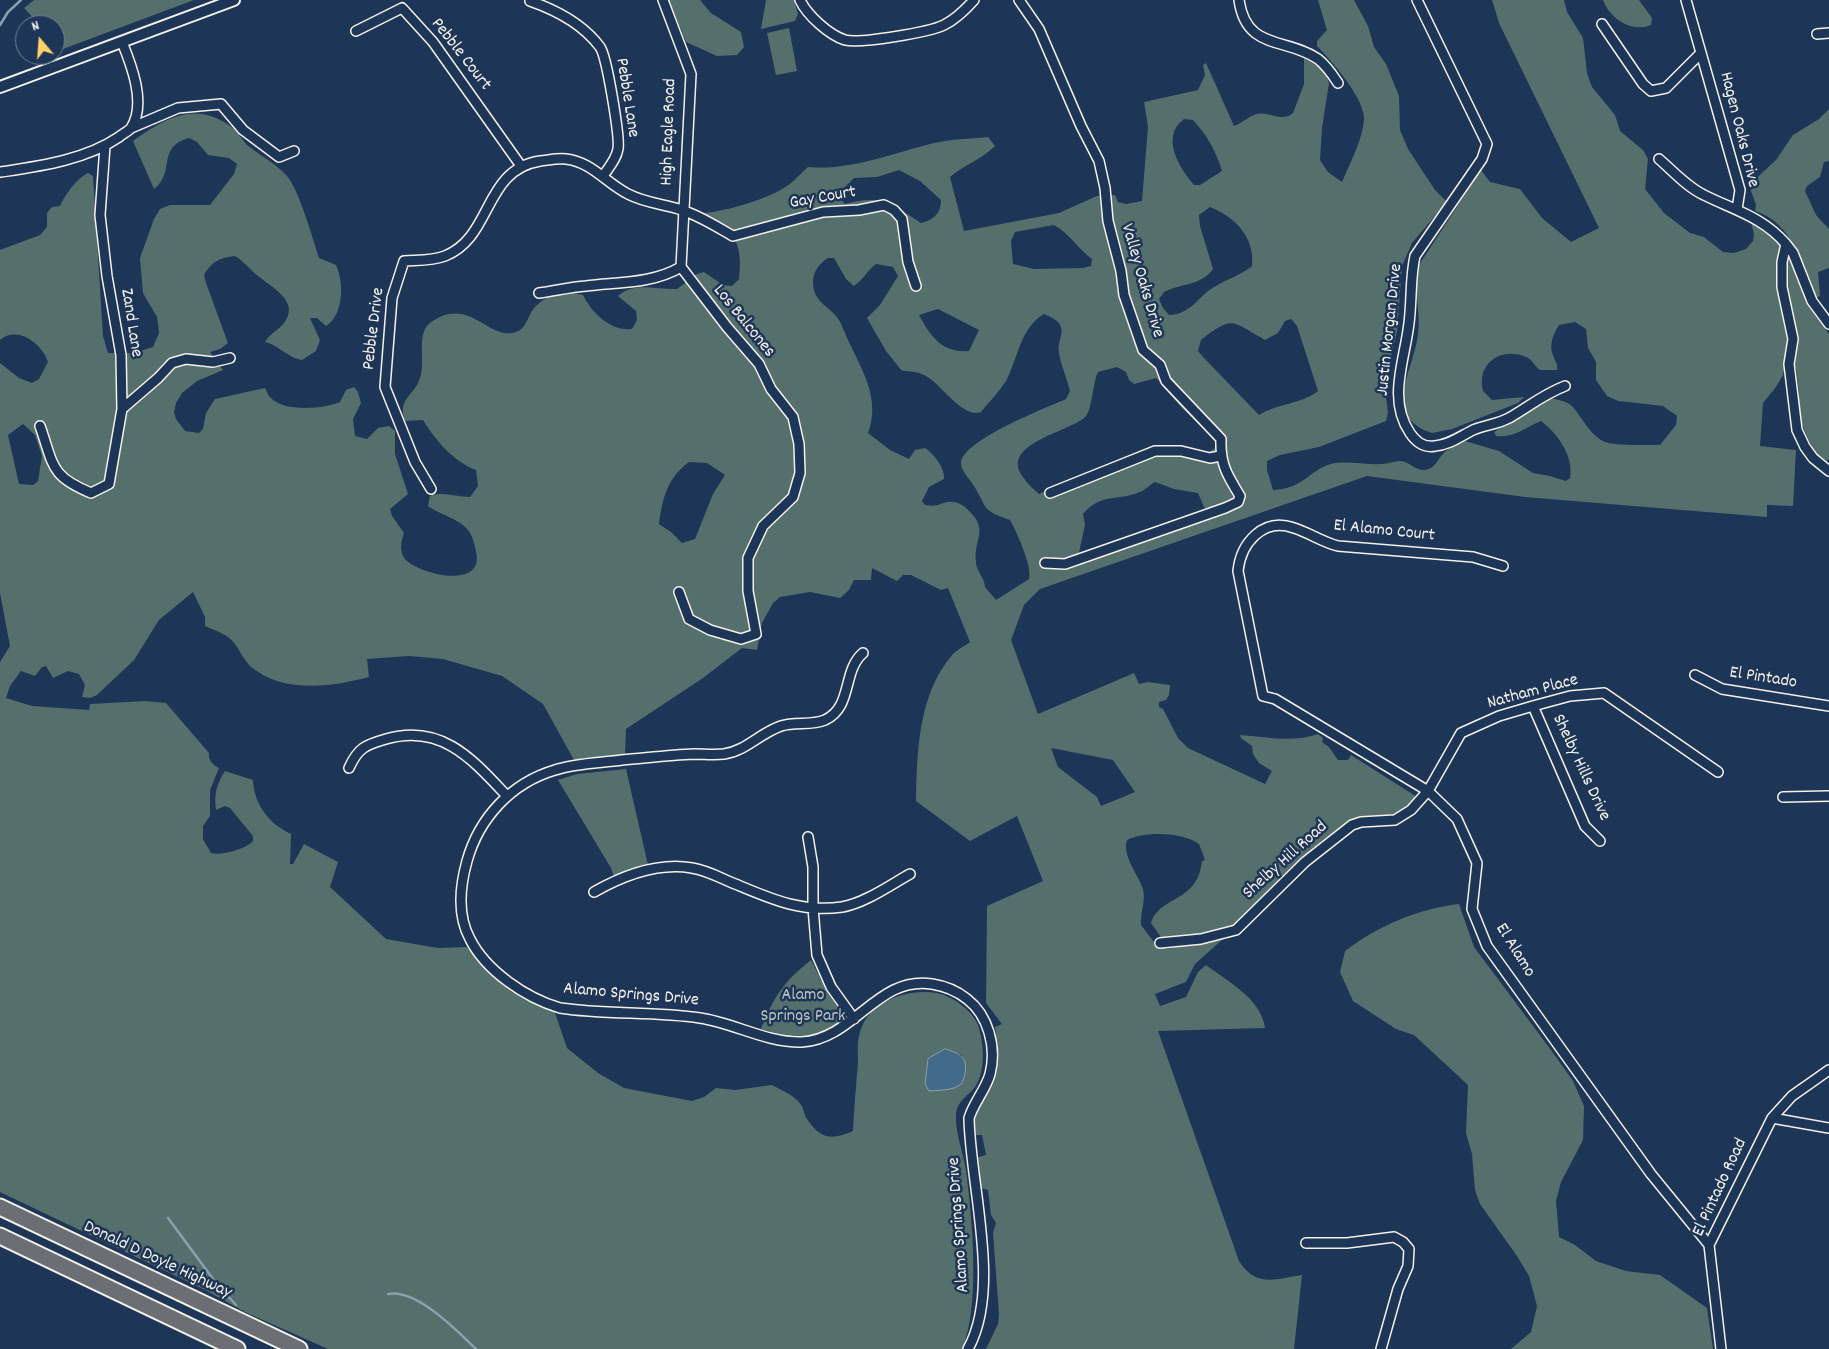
<!DOCTYPE html>
<html>
<head>
<meta charset="utf-8">
<style>
	body { margin:0 }
	#map { position:relative; width:1829px; height:1349px; overflow:hidden; background:#1d3557; font-family:Dekko,sans-serif }
	canvas { display:block }
	.north { position:absolute; left:15px; top:15px; width:50px; height:50px; box-sizing:border-box; background:#1d3557; border:1px solid #738091; border-radius:50%; rotate:342deg; font-size:14px; font-weight:700; line-height:20px; text-align:center; color:#f4f1e8 }
	.north::after { content:''; display:block; margin:auto; width:18px; height:22px; background:#ffd166; clip-path:polygon(50% 0,100% 100%,50% 72%,0 100%) }
</style>
</head>
<body>
<div id="map">
<canvas width="1829" height="1349"></canvas>
<div class="north">N</div>
</div>
<script>
const ctx = document.querySelector('canvas').getContext('2d');
ctx.lineJoin = 'round';
function fillPath(path, color) { ctx.fillStyle = color; ctx.fill(path, 'evenodd'); }
function stroke(path, color, width, dash) { ctx.strokeStyle = color; ctx.lineWidth = width; ctx.lineCap = dash ? 'butt' : 'round'; ctx.setLineDash(dash || []); ctx.stroke(path); }
function label(font, color, halo, rows, align = 'center') {
  ctx.font = font + ' Dekko,sans-serif'; ctx.lineWidth = 5; ctx.setLineDash([]); ctx.textBaseline = 'middle'; ctx.strokeStyle = halo; ctx.fillStyle = color; for (const [text, x, y, turn = 0] of rows) {
    ctx.save(); ctx.translate(x, y); ctx.rotate((+turn || 0) * Math.PI / 180); ctx.textAlign = isNaN(turn) ? turn : align; if (halo) ctx.strokeText(text, 0, 0); ctx.fillText(text, 0, 0); ctx.restore();
  }
}
fillPath(new Path2D(`
	M34 0H194L63 49 55 40V25H40L24 8Z
	M669 0H700L711 13 741 32 744 47 737 55 717 56 686 42Z
	M766 0H794L798 14 795 21 761 29Z
	M1318 0H1354L1368 26 1374 47 1386 64 1399 96 1400 130 1408 149 1435 190 1447 202 1412 243 1402 266 1397 332 1389 365 1383 374 1388 413 1386 421 1319 447 1280 455 1267 461V470L1273 490C1305 489 1311 467 1335 463 1350 461 1367 465 1382 464 1388 464 1394 461 1401 461 1410 462 1416 471 1425 470 1435 468 1437 461 1442 455 1447 449 1457 444 1465 441L1499 451 1533 473 1550 476 1566 481 1570 478C1574 456 1558 434 1541 421 1524 428 1515 438 1496 436L1494 432 1551 398C1559 400 1567 401 1573 407 1582 418 1591 436 1605 442 1616 446 1646 445 1660 445L1676 425 1677 416 1663 406 1618 401 1607 396 1596 380V362L1588 348 1586 329 1575 322 1559 325C1553 335 1548 345 1554 358 1556 363 1558 364 1557 370H1540C1534 366 1532 359 1526 357 1501 346 1476 364 1483 391L1492 400 1524 397 1518 403 1452 429 1432 433C1380 416 1414 370 1418 334 1421 312 1414 291 1417 268L1481 170 1490 182 1520 189 1542 218 1571 242 1599 228 1499 23 1492 0H1564L1567 12 1583 38 1587 73 1592 87 1615 115 1620 131 1643 150 1648 159 1645 189 1664 213 1690 233 1704 237 1723 252 1734 253 1746 249 1753 241 1754 234 1751 222 1780 241 1791 256 1812 310 1829 334V459L1827 461 1814 452 1802 425 1798 411 1799 393 1796 368 1785 363 1783 375 1776 387 1763 403 1760 446 1796 450 1793 506 1767 505V517L1525 497 1367 476 1040 589 1024 605 1011 640 1038 714 1134 673 1139 684 1148 682 1170 685 1169 695 1166 700 1159 702V707L1163 709 1178 738 1188 748 1265 784 1272 771 1259 763 1253 754 1252 746 1241 738 1240 735C1265 737 1294 743 1318 734L1323 738 1322 742 1329 747 1338 760H1348L1351 755 1417 797C1390 828 1373 808 1342 827 1313 845 1286 871 1262 897 1254 905 1247 918 1237 925 1225 933 1178 939 1163 940L1151 923C1161 894 1197 904 1202 861L1205 860 1199 844C1183 832 1145 831 1127 840 1122 856 1138 874 1143 889 1146 900 1140 913 1141 925L1157 946 1167 949 1224 938 1195 964 1186 982 1155 994 1160 1006 1186 997 1198 972 1206 965C1228 982 1261 998 1265 1028L1158 1031 1239 1261C1256 1288 1275 1279 1302 1275L1294 1349H986L998 1324 999 1314 993 1233 996 1223 991 1215 988 1190 981 1188 978 1157 986 1155 982 1135H976C965 1108 992 1091 997 1066 1000 1054 997 1040 995 1027L1002 1024 986 1003 987 906 1043 881 1017 816 970 841 916 801C917 752 918 695 952 655 956 650 965 646 970 642L948 588 941 590 911 575H903L897 581 872 568 871 580H854L849 590 840 598 810 592 780 597 773 603 762 623 757 650 742 648 703 678 626 729 625 755 574 760 543 704 502 676 443 659 409 656 367 659 369 677C332 687 282 694 250 666 244 660 240 651 235 644 228 634 216 631 205 626V617L193 592 159 620 134 660 97 695 90 698 82 697 85 685 79 674 68 671 53 678 46 666 42 667 35 676 21 671 10 686 6 698 32 706 89 710 90 704 145 701 166 703 209 753C208 760 213 765 219 768L210 790V816L203 826V839L211 853C221 856 246 849 253 841V836L230 808 225 806 216 810C214 795 216 785 225 771L253 780C254 804 269 824 291 834L290 864H293L304 844 338 862 330 887 386 939 438 948 467 947 490 973 537 1004 554 1010 567 1048 598 1073 624 1088 692 1101 704 1097 716 1088 735 1090 772 1085C781 1090 796 1096 801 1105 804 1109 804 1115 807 1119 821 1140 832 1140 853 1131 854 1108 856 1085 858 1063 858 1054 857 1044 859 1036 866 1001 907 988 937 993 952 996 972 1010 978 1025 984 1043 986 1071 975 1087 968 1096 957 1101 956 1114 955 1132 963 1152 966 1170 972 1218 981 1306 962 1349H328L247 1313 205 1290 0 1192V662L10 646 0 593V363L19 378 32 383 39 379 48 362C42 343 17 325 0 340V250L40 235 47 227V213L52 207 60 206C65 195 77 178 88 173L93 176 103 336 108 353H133L153 347 159 333 157 317 143 293 140 258 154 219 160 209 170 205H210L234 174 237 164 229 158 208 155 197 142 189 138C156 147 176 173 154 189L133 141C166 117 197 100 233 128 240 134 244 144 251 148 264 158 276 164 287 176 299 190 313 239 319 258L336 265C344 282 344 315 326 326L317 318H310L320 340 316 351 302 360C284 356 281 346 265 342 271 332 280 330 286 320 298 300 271 287 258 276 250 270 245 262 235 256 220 258 212 261 204 275L206 283 228 343 220 349 210 352 223 370 197 381 182 393 176 403 174 412 176 419 185 431 199 433 203 429 206 413 215 399 265 388C267 391 268 396 271 398 283 412 325 409 340 402L346 390 354 387 358 392 361 403 353 419 355 436 367 439 378 428 389 426 395 431V454L408 494 390 509 392 516 404 533C401 542 399 551 405 559 421 576 485 589 476 552 475 546 473 538 470 533 462 519 440 515 428 506L430 496C443 491 456 497 470 497L478 486 476 470C453 461 436 441 423 420L405 421C396 397 417 396 421 374 424 360 419 341 425 329 429 322 434 320 440 317 471 303 489 337 512 333 528 331 527 314 536 306 547 294 568 291 583 295 591 312 611 332 632 329L637 320 636 311 618 296C634 281 656 290 677 289L697 274 704 272 723 285 732 286 739 279C741 261 741 241 726 228 721 223 710 219 703 213 725 212 775 197 791 183 797 178 802 172 808 167 850 171 893 153 934 143 951 139 970 139 988 137L995 146C981 160 964 165 950 177L964 231 1059 213 1097 196 1115 195 1118 202 1126 204 1142 201 1148 127 1144 102 1198 90 1205 75 1203 65 1206 63 1234 126C1242 123 1249 116 1257 114 1269 111 1282 123 1293 113L1304 84V58L1321 68 1326 74 1329 83 1322 128 1320 160 1328 172 1342 182C1350 163 1362 141 1364 120 1366 100 1331 60 1317 46V41L1327 30ZM1184 119 1193 120C1207 135 1216 151 1222 171L1200 185H1194C1179 167 1160 137 1184 119ZM899 170 920 181 941 200C941 213 934 220 921 223 892 204 881 194 845 204L837 195 854 178 877 177ZM1210 207C1235 217 1255 237 1252 266 1241 275 1227 279 1214 287 1197 297 1192 314 1169 315L1163 308 1159 299 1164 292C1181 283 1201 286 1213 269L1200 226 1199 215ZM1054 225C1069 233 1078 249 1092 259L1091 266 1083 268 1034 269 1013 264 1011 241 1015 232ZM828 258H834L846 279 854 286C863 280 867 271 876 264L893 267 898 276 880 305 867 318 886 351 901 370C908 372 917 371 924 375 940 382 962 419 981 412 989 402 999 392 1006 381 1018 358 1020 328 1044 314 1074 326 1056 336 1059 353 1061 366 1067 378 1070 391L1066 399C1046 408 962 440 961 463 960 470 970 479 974 486 988 509 981 510 1010 520 1016 530 1033 568 1029 579L996 600 985 587C985 578 976 571 976 562 973 538 991 530 966 508 962 504 954 501 948 502 937 504 939 507 925 505L922 501 929 487 944 479C945 468 934 454 925 448L915 450 909 459 890 450 868 433C881 399 862 370 848 340 844 332 842 323 836 316 827 305 814 302 813 283 813 271 819 264 828 258ZM938 309 979 330 969 351C942 353 931 337 919 315ZM1291 319 1297 326 1318 391C1302 404 1278 403 1259 415L1204 358 1198 351 1201 340C1234 314 1232 322 1265 340L1278 333 1285 321ZM1117 367 1126 372 1129 380 1134 384 1156 378 1182 408 1211 436 1215 441V448L1209 452 1176 445H1153L1039 494C1033 489 1027 483 1023 477 998 443 1074 431 1086 416 1093 406 1092 385 1098 372ZM23 424 35 435 42 456 38 481 33 485 19 484 8 435ZM689 462 707 463 725 475 713 494 695 539 682 543 671 532 659 524C662 499 668 477 689 462ZM1155 482 1174 489 1198 493 1205 509 1229 501 1237 507 1069 569 1048 568 1049 560 1060 561 1078 557 1085 525 1083 514C1101 492 1119 502 1142 491 1147 489 1150 484 1155 482ZM1051 748 1113 760 1135 792 1101 806 1097 797 1058 767ZM945 1049 962 1055 949 1089 929 1091 925 1084 928 1059Z
	M1603 0H1639L1652 18 1651 25C1632 33 1610 19 1603 0Z
	M789 28 797 71 776 75 767 33Z
	M1829 109V161L1824 162 1820 177 1807 186 1805 191 1816 215 1829 229V268L1818 272 1820 296 1816 298C1802 267 1793 222 1755 211L1756 205 1749 185 1776 160 1793 135 1819 119Z
	M626 769 648 865 614 877 611 868 558 780 577 774Z
	M1459 904 1474 947 1551 1050 1573 1081 1584 1106 1583 1140 1561 1182 1556 1201 1559 1237 1575 1245 1596 1261 1626 1271 1660 1275 1707 1308 1713 1349H1511L1531 1332 1537 1306 1529 1276 1517 1256 1480 1204 1475 1190 1472 1154 1466 1133 1468 1085 1414 1035 1396 1029 1353 1001 1340 972 1345 951C1378 926 1417 909 1459 904Z
	M811 960 827 992 842 1013V1021C824 1043 784 1036 761 1029 773 998 784 981 811 960Z`), '#556f6c');
const water = new Path2D(`
	M945 1049C959 1053 968 1057 965 1073 965 1076 963 1081 961 1084 953 1091 939 1090 929 1091L925 1084 928 1059Z`);
fillPath(water, '#416b89');
stroke(water, '#89a1af', 1);
stroke(new Path2D(`
	M0 25 8 12 21 0
	M168 1218 216 1283 236 1305
	M388 1294C417 1289 456 1330 476 1349`), '#89a1af', 2.5);
const minor = new Path2D(`
	M663 0 691 74 681 267
	M800 0C807 15 829 35 845 40 860 44 930 32 944 25 956 19 966 9 974 0
	M1019 0 1039 29 1081 126 1099 161 1105 188 1108 221 1121 271 1124 295 1143 350 1160 365 1166 381 1221 439C1220 464 1227 475 1240 496L1238 502 1225 508 1065 564 1045 563
	M1239 0C1246 51 1286 37 1318 59 1327 66 1332 74 1338 83
	M1417 0 1487 144 1482 159 1415 256C1410 278 1412 300 1409 323 1405 360 1387 399 1410 433 1416 442 1424 448 1435 446 1449 445 1461 436 1473 430 1485 425 1498 424 1509 418 1528 407 1544 394 1565 386
	M1686 0 1740 190 1737 209
	M530 1C556 10 583 24 600 47 607 57 620 137 618 149 616 160 609 167 603 176
	M1602 24 1643 84 1651 91 1666 88 1701 53
	M356 31 402 8 433 42 521 166
	M1817 34 1829 33
	M131 128 178 108 221 104 243 130 279 157 294 151
	M1659 159C1673 171 1687 187 1704 195 1734 210 1763 217 1786 244L1782 262V287L1793 339 1789 364 1797 430 1805 447 1813 458 1829 471
	M1 172C41 166 85 160 119 137 122 134 129 131 131 128 147 104 131 64 122 42
	M1786 244 1793 253 1812 301 1829 324
	M539 293C555 291 570 287 586 286 618 282 652 284 681 267
	M122 409 158 378 172 363 186 359 213 362 230 358
	M40 426C54 466 50 476 91 493L109 484 122 409 121 355 107 276 100 215 105 146
	M431 489 415 462 385 387 392 298 404 261C417 260 432 261 445 256 493 237 483 170 540 161 549 160 558 158 566 159 592 162 606 183 628 194 645 203 664 204 682 210 700 216 717 227 733 236L823 212 859 210 884 205 894 210 902 219 908 262 916 286
	M1050 493 1155 451H1181L1210 458 1220 456
	M1503 566 1473 557 1338 546C1322 542 1310 533 1294 528 1263 517 1241 543 1238 571L1263 696 1275 699 1428 791 1457 819 1477 863 1472 909 1487 946 1651 1174 1709 1245
	M679 592 689 619 710 630 741 639 756 634 748 591V558L763 526 793 497 800 473 799 444 793 417 771 389 759 364 727 327 681 267
	M863 653C842 671 853 707 825 720 811 726 795 721 781 726 760 733 746 751 724 754 714 755 704 754 694 754 670 755 646 758 622 760 600 763 576 763 555 770 511 783 479 818 467 861 460 886 457 915 470 939 486 971 526 998 560 1008 606 1015 654 1011 700 1018 734 1023 767 1043 802 1042 854 1039 878 975 932 984 945 986 957 991 967 999 988 1015 997 1047 990 1074 986 1089 974 1102 969 1118 970 1185 1002 1288 968 1349
	M1695 675 1722 689 1829 706
	M1533 706 1585 826 1600 841
	M349 768C358 748 365 745 386 739 442 723 473 760 507 796
	M1783 797 1829 796
	M808 837 813 867V908L817 955 831 987 854 1019
	M594 892C624 875 658 862 692 868 705 870 717 876 728 881 767 897 798 913 842 907 865 903 890 885 910 874
	M1160 943 1201 939 1236 930 1305 862 1352 825 1361 822 1395 820 1411 810 1428 791 1461 733 1499 716 1533 706 1570 696 1604 693 1718 772
	M1772 1118 1829 1128
	M1306 1243H1347L1394 1237 1403 1242 1409 1249 1408 1266 1398 1289 1381 1349
	M1721 1349 1709 1245 1772 1118 1792 1096 1829 1070`);
const tertiary = new Path2D(`
	M0 87 234 0`);
const motorway = new Path2D(`
	M0 1207 299 1349
	M0 1236 237 1349`);
stroke(minor, '#f4f1e8', 12);
stroke(tertiary, '#f4f1e8', 14);
stroke(motorway, '#f4f1e8', 19);
stroke(minor, '#1d3557', 9);
stroke(tertiary, '#1d3557', 10);
stroke(motorway, '#6b6f75', 15);
label('18px', '#f4f1e8', '#1d3557', [
	["Pebble Court",460,55,52],
	["Pebble Lane",626,98,81],
	["Hagen Oaks Drive",1738,130,76],
	["High Eagle Road",670,132,-88],
	["Gay Court",823,199,-10],
	["Valley Oaks Drive",1141,281,74],
	["Los Balcones",743,322,51],
	["Zand Lane",130,323,81],
	["Pebble Drive",375,329,-83],
	["Justin Morgan Drive",1391,330,-84],
	["El Alamo Court",1384,532,6],
	["El Pintado",1763,679,9],
	["Natham Place",1533,693,-15],
	["Shelby Hills Drive",1580,768,65],
	["Shelby Hill Road",1286,861,-42],
	["El Alamo",1514,951,58],
	["Alamo Springs Drive",631,996,5],
	["El Pintado Road",1721,1188,-65],
	["Alamo Springs Drive",960,1225,-94],
	["Donald D Doyle Highway",157,1261,25]
]);
label('18px', '#bcc4bd', '#1d3557', [
	["Alamo",803,997],
	["Springs Park",803,1018]
]);
</script>
</body>
</html>
